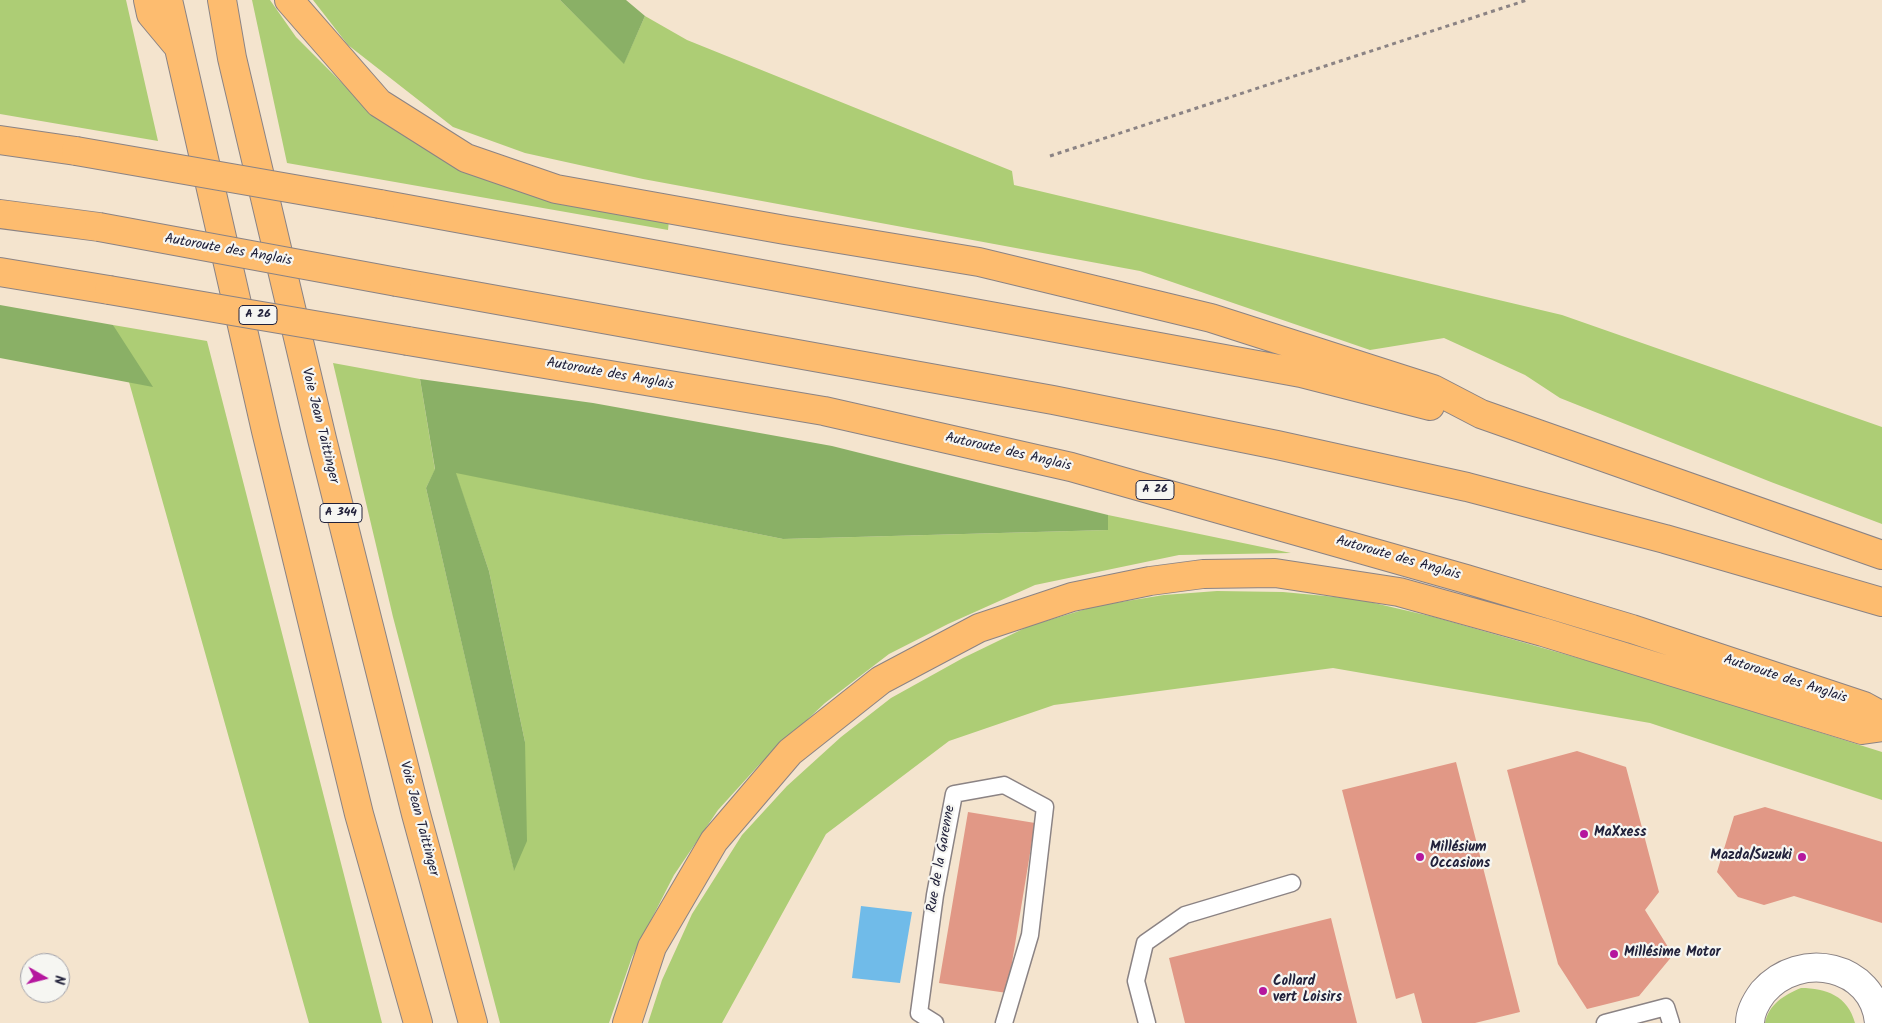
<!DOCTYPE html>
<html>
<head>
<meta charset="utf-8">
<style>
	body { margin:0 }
	#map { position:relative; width:1882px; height:1023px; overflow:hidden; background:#f4e4ce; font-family:Kalam,sans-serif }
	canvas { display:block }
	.north { position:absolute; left:20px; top:953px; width:50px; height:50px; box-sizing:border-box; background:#f6f6f2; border:1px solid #a1a1a9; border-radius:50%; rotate:98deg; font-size:14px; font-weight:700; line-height:20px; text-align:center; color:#22223b }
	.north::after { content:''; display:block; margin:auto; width:18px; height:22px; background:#b5179e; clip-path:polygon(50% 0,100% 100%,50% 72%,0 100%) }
</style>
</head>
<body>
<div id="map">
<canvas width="1882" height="1023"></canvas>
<div class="north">N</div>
</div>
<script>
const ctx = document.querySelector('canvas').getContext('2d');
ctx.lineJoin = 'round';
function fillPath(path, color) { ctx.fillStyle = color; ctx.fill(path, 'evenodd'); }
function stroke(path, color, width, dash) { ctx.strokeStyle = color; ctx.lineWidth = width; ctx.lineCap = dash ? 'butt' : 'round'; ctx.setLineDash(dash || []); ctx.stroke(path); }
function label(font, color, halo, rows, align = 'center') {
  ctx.font = font + ' Kalam,sans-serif'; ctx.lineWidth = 4.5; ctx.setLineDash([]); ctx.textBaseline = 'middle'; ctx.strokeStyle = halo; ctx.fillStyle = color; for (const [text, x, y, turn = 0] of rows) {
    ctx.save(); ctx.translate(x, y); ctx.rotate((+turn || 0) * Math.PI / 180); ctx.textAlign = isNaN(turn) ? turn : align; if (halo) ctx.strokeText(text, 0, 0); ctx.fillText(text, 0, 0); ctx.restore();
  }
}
fillPath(new Path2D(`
	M0 0H126L158 141 0 114Z
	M252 0H270L296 37 364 105 669 220 668 230 287 163Z
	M313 0H560L624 63 645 16 687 40 1012 171 1014 185 1562 315 1882 427V524L1771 482 1560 398 1525 375 1444 338 1370 350 1140 271 643 179 525 153 453 127 348 45Z
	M113 325 207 341 382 1023H309Z
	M333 363 420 379 435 470 426 488 514 870 525 742 489 571 455 472 783 539 1108 530V515L1291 553 1179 555 1035 585 948 624 889 654 825 703 758 766 718 810 674 875 632 957 609 1023H500L393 617Z
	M1217 591 1283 592 1357 599 1434 617 1634 674 1882 752V800L1650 723 1333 668 1054 705 949 741 826 834 722 1023H648L662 980 692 914 742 835 787 786 841 737 891 698 963 658 1029 626 1096 606 1164 595Z
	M1801 988C1826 988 1848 996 1855 1023H1765C1769 1004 1784 995 1801 988Z`), '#adcd75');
fillPath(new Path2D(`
	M560 0H626L645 16 624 64Z
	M0 305 113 325 153 387 0 358Z
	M420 379 593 403 832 446 1108 515V530L783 539 456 473 489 571 525 742 527 841 514 871 426 488 435 469Z`), '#8ab066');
fillPath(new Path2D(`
	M861 906 912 912 900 983 852 978Z`), '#70bbe9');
fillPath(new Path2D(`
	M1577 751 1626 767 1659 892 1645 910 1673 955 1639 996 1587 1009 1558 964 1507 770Z
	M1456 762 1520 1012 1475 1023H1422L1414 993 1396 999 1342 790Z
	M1765 807 1882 842V923L1794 896 1764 905 1738 897 1717 872 1734 816Z
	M968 812 1035 823 1007 993 939 983Z
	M1331 918 1357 1023H1185L1169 958Z`), '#e19886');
const lane = new Path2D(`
	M935 1023 919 1013 935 895 954 794 1004 785 1045 807 1030 935 1004 1023
	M1147 1023 1136 981 1145 943 1185 915 1292 883
	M1605 1023 1666 1007 1671 1023`);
const street = new Path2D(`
	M1750 1023C1750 1012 1757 1000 1763 992 1800 949 1874 965 1879 1023`);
const highway = new Path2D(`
	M148 0 151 14 176 44
	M168 0 266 431 359 814 418 1023
	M222 0 232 58 322 439 416 814 473 1023
	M289 0 379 103 466 158 556 189 785 230 979 262 1211 318 1433 389 1481 414 1882 555
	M0 140 76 151
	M380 204 1301 373 1430 406
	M0 214 99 227
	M0 272 109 290
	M397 282 1053 400 1277 445 1467 487 1665 539 1882 602
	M408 341 824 411 1071 467 1466 579 1632 629 1864 706 1882 716
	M627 1023 652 947 714 841 790 752 881 680 979 628 1072 597 1150 581 1203 574 1275 573 1399 592 1543 632 1862 730 1882 727`);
stroke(lane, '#8b8384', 19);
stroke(street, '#8b8384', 30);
stroke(highway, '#8b8384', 30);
stroke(new Path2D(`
	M1050 156 1527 0`), '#8b8384', 3, [4, 4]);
stroke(lane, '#fff', 16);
stroke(street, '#fff', 28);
stroke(highway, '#fdbc6f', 28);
const highwayBridge = new Path2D(`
	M76 151 380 204
	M99 227 397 282
	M109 290 408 341`);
stroke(highwayBridge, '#8b8384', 30, []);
stroke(highwayBridge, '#fdbc6f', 28);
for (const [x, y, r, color] of [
	[1584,834,5,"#b5179e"],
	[1420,857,5,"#b5179e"],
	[1802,857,5,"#b5179e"],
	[1614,954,5,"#b5179e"],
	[1263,991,5,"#b5179e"]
]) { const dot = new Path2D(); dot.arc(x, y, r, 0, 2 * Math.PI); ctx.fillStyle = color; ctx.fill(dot); stroke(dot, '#f6f6f2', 2); }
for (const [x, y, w] of [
	[258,315,38],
	[1155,490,38],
	[341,513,42]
]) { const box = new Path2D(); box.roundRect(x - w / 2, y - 9.5, w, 19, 4); ctx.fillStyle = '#f6f6f2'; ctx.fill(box); stroke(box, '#22223b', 1); }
label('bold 12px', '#22223b', null, [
	["A 26",258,315],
	["A 26",1155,490],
	["A 344",341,513]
]);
label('14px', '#22223b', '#f6f6f2', [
	["Autoroute des Anglais",228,251,10],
	["Autoroute des Anglais",610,375,10],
	["Voie Jean Taittinger",319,426,76],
	["Autoroute des Anglais",1008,453,13],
	["Autoroute des Anglais",1398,559,16],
	["Autoroute des Anglais",1785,680,18],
	["Voie Jean Taittinger",418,819,75],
	["Rue de la Garenne",942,859,-80]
]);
label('bold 14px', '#22223b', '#f6f6f2', [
	["MaXxess",1594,834],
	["Millésium",1430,849],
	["Occasions",1430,865],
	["Mazda/Suzuki",1792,857,"right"],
	["Millésime Motor",1624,954],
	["Collard",1273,983],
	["vert Loisirs",1273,999]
], 'left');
</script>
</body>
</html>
